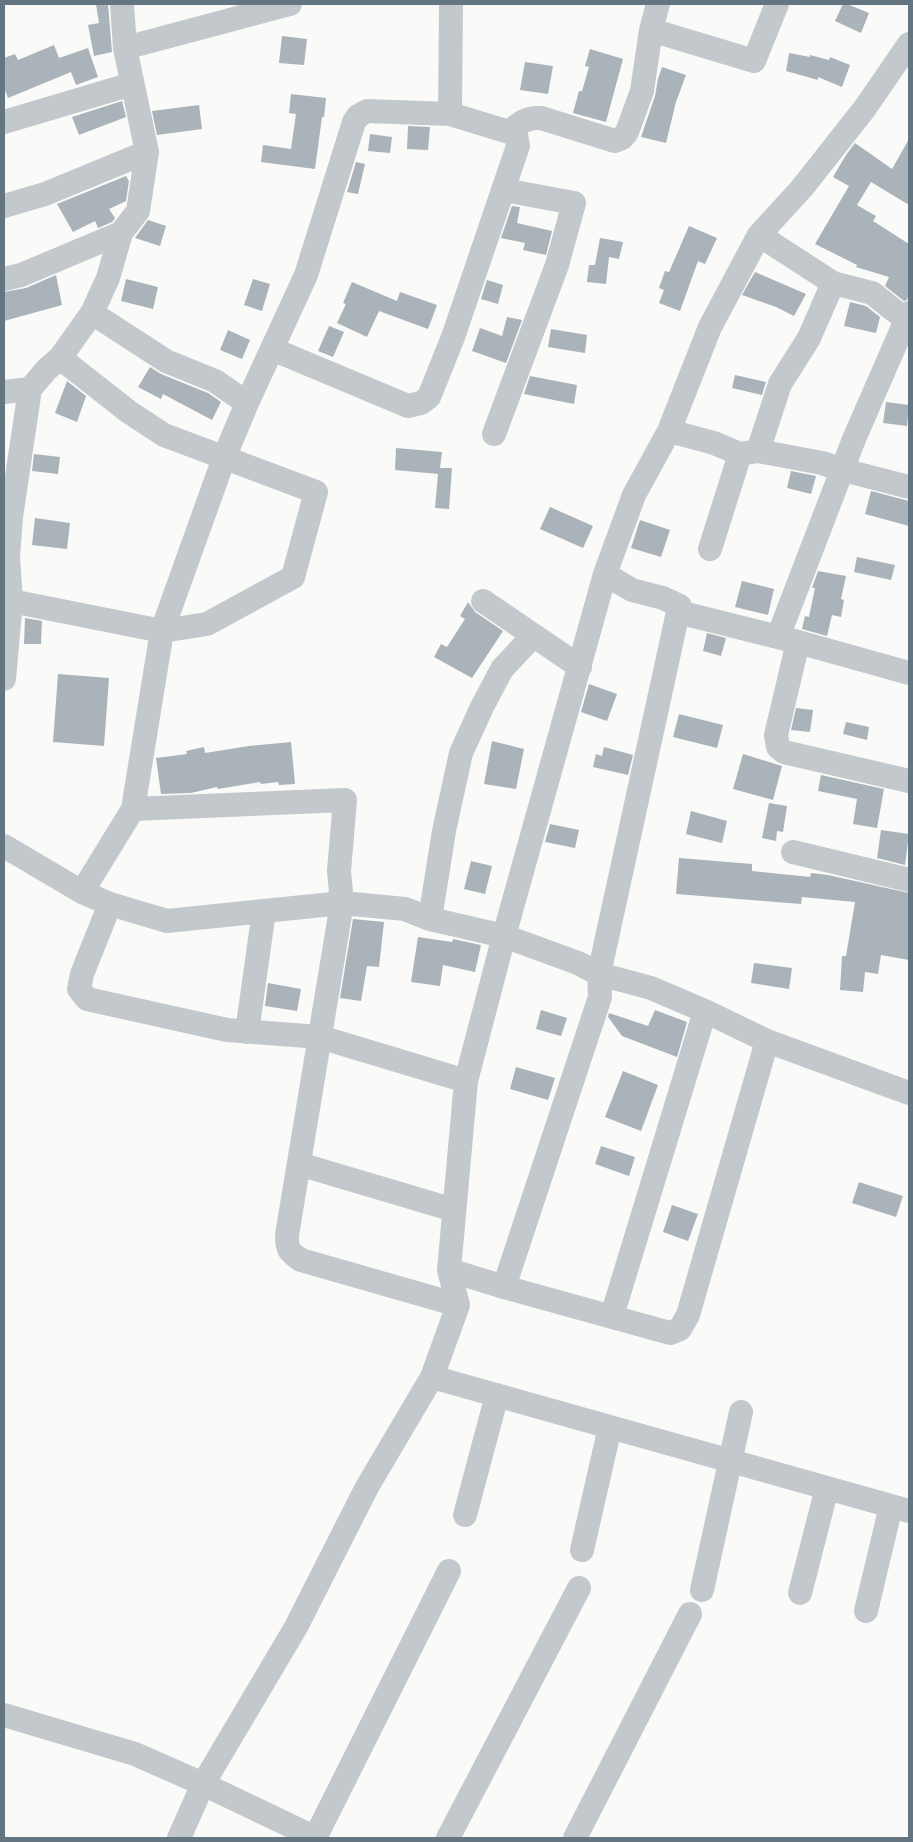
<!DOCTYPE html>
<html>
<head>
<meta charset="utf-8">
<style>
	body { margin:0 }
	#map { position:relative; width:913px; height:1842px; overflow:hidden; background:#fafaf8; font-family:"Nunito Sans",sans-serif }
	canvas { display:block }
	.frame { position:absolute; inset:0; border:5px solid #657683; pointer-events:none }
</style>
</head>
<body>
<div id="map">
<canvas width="913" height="1842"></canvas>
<div class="frame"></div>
</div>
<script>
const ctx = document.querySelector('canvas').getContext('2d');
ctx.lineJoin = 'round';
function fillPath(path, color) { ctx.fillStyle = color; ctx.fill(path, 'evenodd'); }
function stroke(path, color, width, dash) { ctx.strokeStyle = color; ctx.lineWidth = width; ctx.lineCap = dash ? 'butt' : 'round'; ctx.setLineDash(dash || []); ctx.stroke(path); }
fillPath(new Path2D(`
	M96 4H108L112 52 94 56 88 25 99 23Z
	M843 4H847L869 13 861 33 835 21Z
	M282 36 307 39 304 65 279 63Z
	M54 45 59 58 88 48 98 77 76 85 71 72 8 98 4 88V58L15 54 18 60Z
	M590 49 623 59 606 122 573 113 579 91H582L589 67 585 66Z
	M789 53 810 57V55L829 60 830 57 850 65 842 87 818 77V80L786 71Z
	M525 62 553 66 548 94 520 90Z
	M662 67 686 75 676 102 666 143 641 137 655 96 658 79Z
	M291 94 326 98 324 117H322L315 169 261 162 263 145 291 149 296 114 289 113Z
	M122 101 126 117 79 135 72 117Z
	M199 105 202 129 157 135 152 111Z
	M408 126 430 127 428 150 407 149Z
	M370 134 392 137 390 153 368 151Z
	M909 139V205L871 182 857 205 876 216 873 221 909 244V294L907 300 904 301 885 286 889 277 856 267 857 265 815 244 849 186 833 177 846 155 855 143 892 169Z
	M356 162 365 164 358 194 347 192Z
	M126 176 129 181 126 201 109 209 115 218 112 222 98 228 95 221 73 232 57 204Z
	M512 206 520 207 517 223 552 231 546 255 523 250 525 243 501 238Z
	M148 220 166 226 160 246 135 238Z
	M689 226 717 238 705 264 698 261 680 311 659 303 664 290 659 288 665 271 669 272Z
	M600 238 623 242 619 259 609 257 606 284 587 282 589 265H595Z
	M755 272 806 294 794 316 776 307 742 295Z
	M56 275 62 305 4 321V292L26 288Z
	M126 279 158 287 153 309 121 301Z
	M253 279 270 284 262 311 244 305Z
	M487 280 503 285 498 304 481 299Z
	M352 282 397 301 400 292 437 305 428 329 379 311 367 337 337 323 346 304 343 303Z
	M850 302 866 306 880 317 876 333 844 326Z
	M507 317 522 320 506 363 472 351 480 328 502 336Z
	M329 326 344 332 333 357 318 351Z
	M551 329 587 335 585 353 548 347Z
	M228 330 250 340 242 359 220 350Z
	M150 367 161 374 208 393 221 402 212 420 163 394 161 399 138 387Z
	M735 375 766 382 762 395 732 388Z
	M530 376 577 385 574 404 524 394Z
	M67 381 86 396 77 422 55 413Z
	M886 402 909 405 907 426 883 423Z
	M396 448 442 452 440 468H452L449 509 435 508 438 474 395 470Z
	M34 454 60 457 58 474 32 471Z
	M791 471 816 476 811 494 787 488Z
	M871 491 909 501V526L865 514Z
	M550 507 593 526 583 548 540 529Z
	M35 518 70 523 67 549 32 545Z
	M640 520 670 530 661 557 631 548Z
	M857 557 895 565 891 580 854 572Z
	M818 571 846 576 841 599 844 600 841 617 832 615 827 636 802 629 805 616 809 617 815 588H812Z
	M742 581 774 589 768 615 735 607Z
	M468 602 475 612 503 631 472 678 434 657 441 644 447 647 465 619 460 616Z
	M25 618 42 621 41 644H24Z
	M707 633 726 638 721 656 703 651Z
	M58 674 109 678 104 746 53 742Z
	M589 684 617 694 607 721 581 712Z
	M796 708 813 710 810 732 791 730Z
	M679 714 723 725 717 748 673 737Z
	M846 722 869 727 867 740 843 734Z
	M492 741 524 749 516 789 484 784Z
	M291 742 295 784 279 785 278 782 261 784 260 782 218 789 217 787 191 793 161 794 156 758 187 754 186 751 204 747 205 753 249 746Z
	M604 747 633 755 628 775 593 767 596 754 602 756Z
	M743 754 782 766 773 800 733 789Z
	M821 775 884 789 877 828 853 824 857 799 818 791Z
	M769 803 787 806 783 832 777 831 776 841 762 838Z
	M691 811 727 821 722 843 686 834Z
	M550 824 579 830 575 848 545 842Z
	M881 830 909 834 905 865 877 858Z
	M679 858 752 864V871L810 877 811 873 828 875 909 893V960L881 955 878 974 865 972 863 992 840 990 842 956H846L855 902 802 897 801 904 676 894Z
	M471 861 492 866 485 894 464 889Z
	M353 919 384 922 379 967 367 966 361 1001 340 998Z
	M418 937 452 942 453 939 481 945 475 972 443 965 440 986 411 982Z
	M754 963 792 968 789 989 751 983Z
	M268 983 301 989 297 1011 265 1006Z
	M541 1010 567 1018 561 1036 536 1029Z
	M655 1010 687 1022 677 1057 622 1036 608 1017 609 1013 648 1026Z
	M516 1067 555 1078 548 1100 510 1089Z
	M623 1071 658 1085 641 1131 605 1117Z
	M601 1146 635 1157 629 1176 595 1164Z
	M859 1182 903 1196 896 1217 852 1203Z
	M672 1205 698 1214 688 1241 663 1232Z`), '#aab3b9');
stroke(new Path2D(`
	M658 4 651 30 754 61 777 4
	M125 48 290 4
	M4 122 132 84
	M509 132C520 123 527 117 541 118L615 141 622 138 627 132 642 91 651 30
	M4 206 45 194 147 152
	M759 235 833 283 872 293 909 322
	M4 279 21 275 121 233
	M92 313 166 361 215 381 247 403
	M272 349 408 406 421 403 429 397 453 337 518 146 516 135 509 132 450 114 451 4
	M30 389 47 369 60 358 92 313 108 278 121 233 138 211 147 152 125 48 122 4
	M4 392 30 389 11 517 8 556 11 601 162 631 207 624 293 577 316 492 164 435 129 412 60 358
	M669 431 714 443 740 454 758 451 822 463 843 470 909 487
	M494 434 557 265 574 203 504 190
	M758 451 780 384 809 338 833 283
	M710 549 740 454
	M605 574 632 590 663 598 680 606 678 612 798 642 909 673
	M483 601 580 667
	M778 637 854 439 909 313
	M798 642 776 735 778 747 784 752 909 781
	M4 679 11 601
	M133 809 345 800 339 871 342 903 287 1235C287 1250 289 1252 301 1260L458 1305
	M4 846 82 892 110 904 167 921 342 903 405 909 430 919 504 936 578 963 599 974 651 988 705 1011 767 1041 909 1093
	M793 852 909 880
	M82 892 133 809 162 631 224 458 247 403 306 275 354 122 358 116 367 111 450 114
	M110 904 82 974 79 989 87 999 227 1030 320 1037 466 1081
	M430 919 444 831 461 753 482 707 502 669 533 636
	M247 1032 264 911
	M299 1164 454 1210
	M449 1270 504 1287 670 1333 680 1329 688 1315 767 1041
	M504 1287 600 997 599 974 678 612
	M612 1316 705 1011
	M432 1377 909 1511
	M465 1515 497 1395
	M582 1550 610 1427
	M702 1590 741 1412
	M800 1593 827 1488
	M866 1611 891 1506
	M4 1715 135 1754 203 1784 179 1838
	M315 1838 449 1571
	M316 1838 203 1784 296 1627 367 1487 432 1377 458 1305 449 1270 466 1081 504 936 605 574 634 495 669 431 710 327 759 235 802 188 865 108 909 44
	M448 1838 579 1588
	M575 1838 690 1614`), '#c3c8cc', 24);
</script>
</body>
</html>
